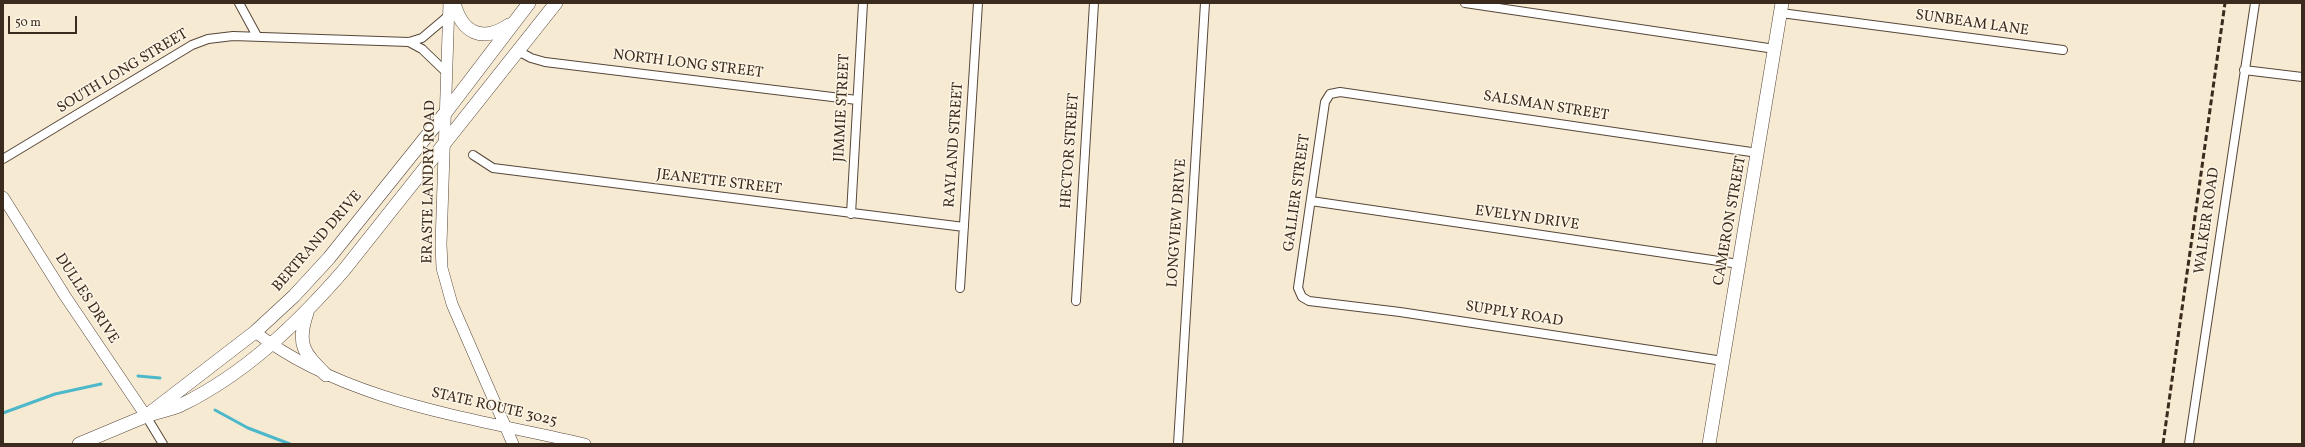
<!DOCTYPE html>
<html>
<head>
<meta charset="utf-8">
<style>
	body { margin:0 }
	#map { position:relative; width:2305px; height:447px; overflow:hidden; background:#f7ead3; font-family:Vollkorn,serif }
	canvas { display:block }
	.frame { position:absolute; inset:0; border:4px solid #3b2a1e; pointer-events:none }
	.scale { position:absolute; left:8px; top:16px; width:69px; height:18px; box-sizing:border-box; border:2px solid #3b2a1e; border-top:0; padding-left:5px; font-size:12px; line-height:14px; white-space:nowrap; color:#3b2a1e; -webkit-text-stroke:3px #fcf5e5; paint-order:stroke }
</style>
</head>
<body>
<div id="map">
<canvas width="2305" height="447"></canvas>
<div class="frame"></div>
<div class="scale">50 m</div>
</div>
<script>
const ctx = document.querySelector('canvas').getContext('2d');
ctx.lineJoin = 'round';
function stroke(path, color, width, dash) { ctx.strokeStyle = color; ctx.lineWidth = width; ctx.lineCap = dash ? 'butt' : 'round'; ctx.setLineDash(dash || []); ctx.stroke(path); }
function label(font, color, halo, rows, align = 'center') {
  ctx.font = font + ' Vollkorn,serif'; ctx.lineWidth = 3; ctx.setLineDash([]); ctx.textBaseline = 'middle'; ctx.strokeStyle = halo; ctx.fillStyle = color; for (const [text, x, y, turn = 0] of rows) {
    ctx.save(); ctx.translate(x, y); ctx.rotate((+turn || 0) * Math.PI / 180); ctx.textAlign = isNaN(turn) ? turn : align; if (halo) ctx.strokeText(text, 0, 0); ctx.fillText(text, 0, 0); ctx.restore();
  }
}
stroke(new Path2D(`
	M138 376 160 378
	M215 410 248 428 290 444
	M3 413 55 394 101 384`), '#4db8ca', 3);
const street = new Path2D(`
	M239 3 257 36
	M1465 3 1775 49
	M1781 13 2063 50
	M409 42 422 49 447 73
	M518 51 531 58 545 62 857 100
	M2244 70 2302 77
	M473 155 493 168 964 227
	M3 159 192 45 208 39 233 36 409 42 422 38 448 16
	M1311 201 1739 264
	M851 214 863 3
	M960 288 978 3
	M1076 301 1094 3
	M1723 361 1400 312 1309 301 1302 297 1298 288 1325 102 1330 94 1340 92 1758 153
	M146 416 163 444
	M1178 444 1205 3
	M2189 444 2255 3`);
const secondary = new Path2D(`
	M449 3 441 244 442 268 452 304 513 444
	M3 197 65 296 146 416
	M255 332C347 403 474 418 585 444`);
const primary = new Path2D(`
	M454 3C462 33 482 43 509 25
	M307 313C296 345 304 353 326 375
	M152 414C161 411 172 409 181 405 245 374 298 323 344 270L556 3
	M79 444 146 416 255 332 294 296 329 258 446 112 529 3
	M1709 444 1782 3`);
stroke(street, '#574739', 10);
stroke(secondary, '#574739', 12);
stroke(primary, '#574739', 14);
stroke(street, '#fff', 8);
stroke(secondary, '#fff', 11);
stroke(primary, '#fff', 13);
stroke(new Path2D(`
	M2163 444 2225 3`), '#3b2a1e', 3, [6, 3]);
label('15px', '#3b2a1e', '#fcf5e5', [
	["SUNBEAM LANE",1972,24,8],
	["NORTH LONG STREET",688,65,7],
	["SOUTH LONG STREET",123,72,-31],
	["SALSMAN STREET",1546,107,9],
	["JIMMIE STREET",843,108,-87],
	["RAYLAND STREET",955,145,-86],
	["HECTOR STREET",1071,151,-86],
	["ERASTE LANDRY ROAD",430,182,-89],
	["JEANETTE STREET",719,183,7],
	["GALLIER STREET",1298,193,-82],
	["EVELYN DRIVE",1527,219,8],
	["CAMERON STREET",1731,221,-80],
	["WALKER ROAD",2208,221,-82],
	["LONGVIEW DRIVE",1178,223,-86],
	["BERTRAND DRIVE",318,242,-49],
	["DULLES DRIVE",86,299,57],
	["SUPPLY ROAD",1514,315,9],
	["STATE ROUTE 3025",494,408,13]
]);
</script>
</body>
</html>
